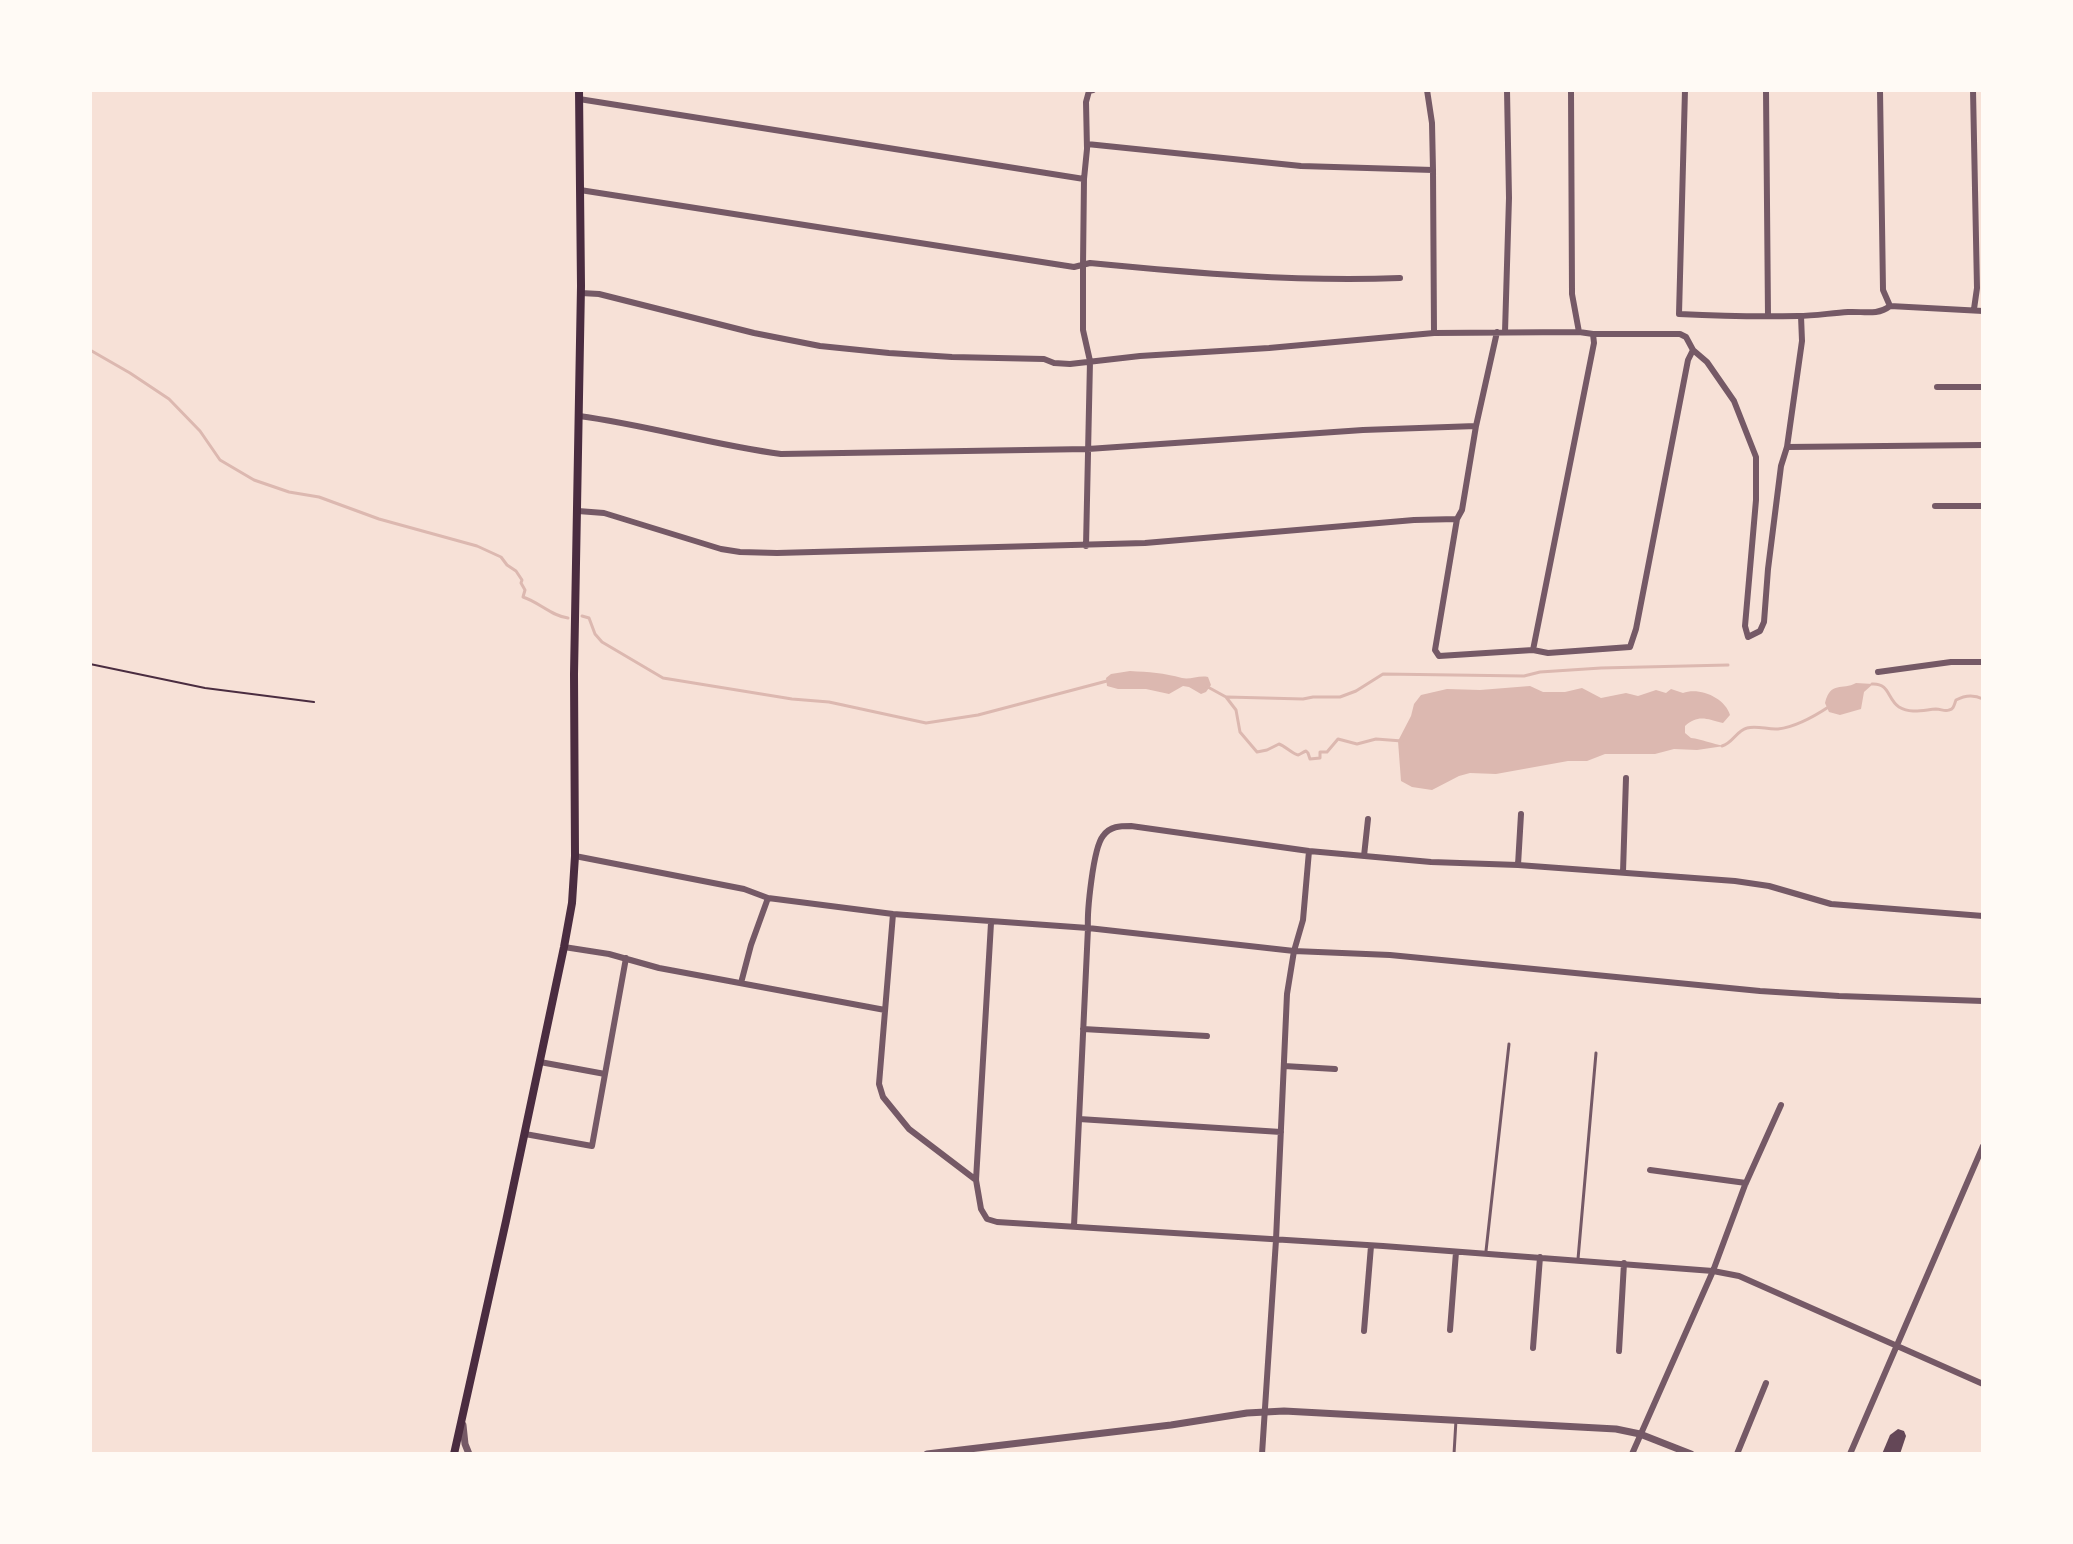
<!DOCTYPE html>
<html>
<head>
<meta charset="utf-8">
<style>
	body { margin:0 }
	#map { position:relative; width:2073px; height:1544px; overflow:hidden; background:#f7e1d7; font-family:"Alegreya Sans",sans-serif }
	canvas { display:block }
	.frame { position:absolute; inset:0; border:92px solid #fffaf5; pointer-events:none }
</style>
</head>
<body>
<div id="map">
<canvas width="2073" height="1544"></canvas>
<div class="frame"></div>
</div>
<script>
const ctx = document.querySelector('canvas').getContext('2d');
ctx.lineJoin = 'round';
function fillPath(path, color) { ctx.fillStyle = color; ctx.fill(path, 'evenodd'); }
function stroke(path, color, width, dash) { ctx.strokeStyle = color; ctx.lineWidth = width; ctx.lineCap = dash ? 'butt' : 'round'; ctx.setLineDash(dash || []); ctx.stroke(path); }
fillPath(new Path2D(`
	M1130 671C1149 672 1164 673 1182 678 1190 680 1199 675 1208 677L1211 685 1206 692 1201 694 1189 687 1183 686 1169 694 1146 689H1118L1107 686 1106 678 1111 674Z
	M1856 683 1873 684 1864 692 1861 709 1840 715 1829 712 1825 703C1831 680 1842 691 1856 683Z
	M1530 686 1543 692H1565L1582 688 1601 698 1626 693 1638 696 1656 690 1666 693 1671 689 1683 693C1700 687 1725 698 1730 715L1723 723C1707 719 1698 714 1685 726V733L1691 738C1702 739 1712 744 1724 746L1697 750 1674 749 1655 754H1605L1587 761H1568L1496 774 1470 773 1459 776 1432 790 1412 787 1401 781 1398 741 1411 716 1414 704 1421 695 1447 689 1480 690Z`), '#dcb8b0');
stroke(new Path2D(`
	M90 350 130 373 169 399 200 431 220 460 254 480 289 492 319 497 379 519 477 546 501 557 507 565 516 571 522 580 521 583 525 590 523 597C539 602 551 616 568 618
	M582 616 589 618 595 634 602 642 663 678 792 699 829 702 926 723 978 715 1107 681
	M1872 684C1890 683 1887 699 1899 707 1911 714 1923 710 1936 709 1941 709 1945 712 1949 710 1954 709 1954 705 1956 700 1965 695 1973 694 1983 699
	M1206 686 1226 697 1236 710 1240 732 1257 752 1267 750 1279 744C1285 746 1294 755 1298 755 1301 754 1303 752 1306 751L1308 753 1310 759 1320 758V752H1327L1338 739 1357 744 1376 739 1402 741
	M1227 697 1303 699 1313 697H1340L1356 691 1383 674 1524 676 1540 672 1601 668 1728 665
	M1722 746C1733 743 1736 731 1747 728 1757 725 1768 730 1778 729 1796 727 1815 716 1830 706`), '#dcb8b0', 3);
fillPath(new Path2D(`
	M1898 1429 1904 1431 1906 1436 1900 1454H1882L1890 1435Z`), '#644757');
stroke(new Path2D(`
	M90 664 205 688 314 702`), '#4a2c40', 2);
stroke(new Path2D(`
	M1486 1251 1509 1044
	M1578 1259 1596 1053
	M1454 1454 1456 1420`), '#755966', 3);
stroke(new Path2D(`
	M1427 90 1432 123 1433 170 1434 333
	M1571 90 1572 294 1579 332
	M1685 90 1679 314C1719 316 1758 317 1798 316 1814 316 1831 313 1848 312 1863 311 1877 316 1890 306L1983 311
	M1766 90 1768 316
	M1880 90 1883 290 1890 306
	M1973 90 1977 288 1974 309
	M579 99 1084 179
	M1087 144 1301 166 1433 170
	M580 190 1074 267 1090 263C1193 273 1296 282 1400 278
	M581 293 599 294 754 333 820 346 889 353 952 357 1044 359 1054 363 1070 364 1140 356 1269 348 1434 333 1579 332 1593 334H1680L1686 337 1693 350 1707 362 1734 401 1756 457V500L1745 626 1748 637 1760 631 1764 622 1768 569 1781 466 1787 447 1802 341 1801 316
	M1497 332 1476 426 1462 510 1457 519 1435 650 1439 656 1533 650 1548 653 1630 647 1636 629 1688 360 1693 350
	M1505 332 1509 198 1507 90
	M1937 387H1983
	M579 416C647 425 713 445 781 454L1088 449 1363 430 1476 426
	M1787 447 1983 445
	M1935 506H1983
	M578 511 604 513 721 549 740 552 777 553 1145 543 1414 520 1457 519
	M1086 546 1090 361 1083 330V265L1084 179 1087 149 1086 102 1089 91 1093 90
	M1533 650 1594 343 1593 334
	M1878 672 1951 662H1983
	M575 856 744 889 768 898 893 914 1088 928 1294 951 1390 955 1760 991 1839 996 1983 1001
	M1364 856 1368 819
	M1518 865 1521 814
	M1623 872 1626 778
	M893 914 879 1084 883 1097 909 1129 976 1180
	M991 923 976 1180 981 1209 987 1219 997 1222 1383 1246 1713 1271 1739 1276 1983 1384
	M564 947 609 954 659 968 885 1010
	M741 983 751 945 768 898
	M1083 1029 1207 1036
	M540 1062 605 1074
	M1284 1066 1335 1069
	M1079 1119 1281 1132
	M525 1134 592 1146 626 958
	M1650 1170 1746 1183
	M1074 1226 1088 928C1087 912 1093 848 1103 836 1110 826 1120 826 1131 826L1309 851 1431 862 1518 865 1735 881 1769 886 1831 904 1983 916
	M1450 1330 1456 1252
	M1364 1331 1371 1246
	M1533 1348 1540 1257
	M1619 1351 1624 1263
	M1262 1454 1276 1240 1287 994 1294 951 1303 920 1309 851
	M1632 1454 1713 1271 1745 1185 1781 1105
	M1737 1454 1766 1383
	M1850 1454 1983 1146`), '#755966', 6);
stroke(new Path2D(`
	M463 1425 465 1444 469 1454
	M927 1454 1171 1425 1247 1413 1284 1411 1616 1429 1640 1434 1691 1454`), '#755966', 7);
stroke(new Path2D(`
	M454 1454 506 1221 564 947 572 903 575 856 574 674 581 286 579 90`), '#4a2c40', 8);
</script>
</body>
</html>
